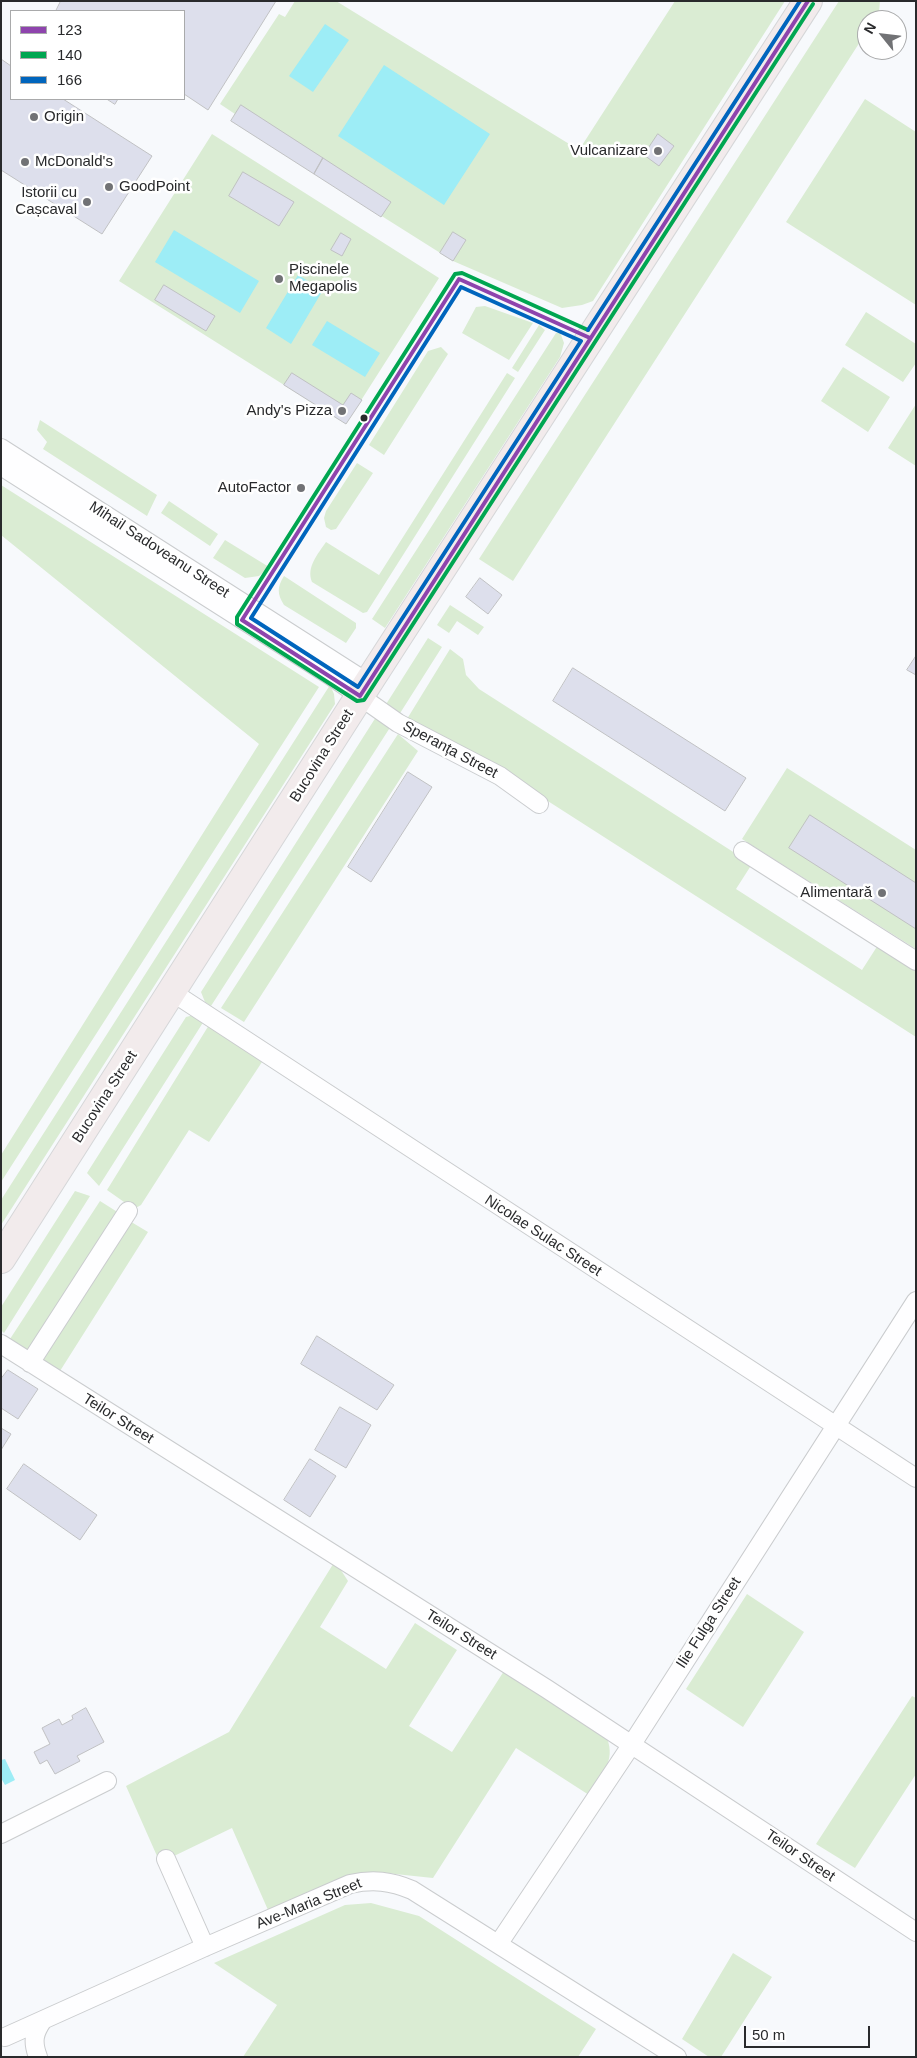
<!DOCTYPE html>
<html>
<head>
<meta charset="utf-8">
<style>
	body { margin:0 }
	#map { position:relative; width:917px; height:2058px; overflow:hidden; background:#f7f9fc; font-family:Helvetica,sans-serif }
	canvas { display:block }
	.frame { position:absolute; inset:0; border:2px solid #292a2c; pointer-events:none }
	.legend { position:absolute; left:10px; top:10px; width:175px; height:90px; box-sizing:border-box; background:#fff; border:1px solid #a9aaab; margin:0; padding:6px 9px; list-style:none; font-size:15px; color:#292a2c }
	.legend li { display:flex; align-items:center; gap:10px; height:25px }
	.legend b { width:25px; border:1px solid #a9aaab }
	.north { position:absolute; left:857px; top:10px; width:50px; height:50px; box-sizing:border-box; background:#fff; border:1px solid #a9aaab; border-radius:50%; rotate:299deg; font-size:14px; font-weight:700; line-height:20px; text-align:center; color:#292a2c }
	.north::after { content:''; display:block; margin:auto; width:18px; height:22px; background:#717275; clip-path:polygon(50% 0,100% 100%,50% 72%,0 100%) }
	.scale { position:absolute; left:744px; top:2026px; width:126px; height:22px; box-sizing:border-box; border:2px solid #292a2c; border-top:0; padding-left:6px; font-size:15px; line-height:18px; white-space:nowrap; color:#292a2c; -webkit-text-stroke:4px #fff; paint-order:stroke }
</style>
</head>
<body>
<div id="map">
<canvas width="917" height="2058"></canvas>
<div class="frame"></div>
<ul class="legend">
<li><b style="height:6px;background:#8e44ad"></b>123</li>
<li><b style="height:6px;background:#00a651"></b>140</li>
<li><b style="height:6px;background:#0065bd"></b>166</li>
</ul>
<div class="north">N</div>
<div class="scale">50 m</div>
</div>
<script>
const ctx = document.querySelector('canvas').getContext('2d');
ctx.lineJoin = 'round';
function fillPath(path, color) { ctx.fillStyle = color; ctx.fill(path, 'evenodd'); }
function stroke(path, color, width, dash) { ctx.strokeStyle = color; ctx.lineWidth = width; ctx.lineCap = dash ? 'butt' : 'round'; ctx.setLineDash(dash || []); ctx.stroke(path); }
function label(font, color, halo, rows, align = 'center') {
  ctx.font = font + ' Helvetica,sans-serif'; ctx.lineWidth = 5; ctx.setLineDash([]); ctx.textBaseline = 'middle'; ctx.strokeStyle = halo; ctx.fillStyle = color; for (const [text, x, y, turn = 0] of rows) {
    ctx.save(); ctx.translate(x, y); ctx.rotate((+turn || 0) * Math.PI / 180); ctx.textAlign = isNaN(turn) ? turn : align; if (halo) ctx.strokeText(text, 0, 0); ctx.fillText(text, 0, 0); ctx.restore();
  }
}
fillPath(new Path2D(`
	M295 1H336L579 150 675 1H785L593 301 582 305 562 308 453 261 231 121 235 114 220 104 279 14 285 17Z
	M839 1H880L879 12 874 20H867V31L513 581 479 559Z
	M865 99 916 132V305L786 222Z
	M212 134 439 278 346 424 119 281Z
	M485 306 533 323 509 360 462 333 476 307Z
	M866 312 916 344V363L903 382 845 345Z
	M539 325 545 330 518 372 512 368Z
	M560 332 564 343 560 357 385 628 372 619 556 333Z
	M441 347 448 354 384 455 369 445 428 351Z
	M843 367 890 397 868 432 821 401Z
	M507 373 515 378 367 612 363 613 312 582C306 567 318 554 326 542L379 575Z
	M916 404V466L888 448Z
	M40 420 157 495 147 516 43 449 47 442 37 430Z
	M357 463 373 473 336 529 331 530 326 527 324 518 326 511Z
	M1 485 319 687 1 1182V1155L259 744 1 535Z
	M169 501 218 534 210 546 161 513Z
	M225 540 269 567 259 576 245 578 213 558Z
	M284 576 356 623V628L346 643 284 605C277 594 277 587 284 576Z
	M450 605 484 627 478 635 457 621 449 633 437 625Z
	M428 638 442 647 397 718 383 709Z
	M450 649 463 659 466 675 479 689 752 864 736 889 862 970 878 945 916 969V1037L501 771 407 719Z
	M330 685 334 694 335 704 1 1225V1200Z
	M376 717 391 726 211 1006 205 1002 201 992Z
	M398 734 418 751 244 1022 221 1008Z
	M787 768 916 850V949L742 839Z
	M194 1015 204 1021 99 1186 87 1173 186 1017Z
	M209 1025 250 1051 262 1062 209 1142 189 1130 141 1205 134 1209 107 1190Z
	M75 1191 90 1196 4 1333 1 1330V1307Z
	M100 1201 119 1213 31 1350 26 1349 10 1339Z
	M128 1220 148 1232 60 1371 40 1358Z
	M335 1561 348 1581 320 1627 386 1669 415 1623 457 1650 409 1726 452 1752 504 1671 607 1738C616 1762 601 1775 589 1795L516 1748 433 1878 376 1872 362 1873 268 1910 232 1828 174 1856H157L126 1786 229 1732Z
	M747 1594 804 1632 743 1727 686 1689Z
	M912 1696 916 1698V1774L855 1868 816 1844Z
	M371 1903 419 1916 596 2029 578 2057H243L277 2005 214 1963 345 1905Z
	M733 1953 772 1977 721 2057H709L682 2039Z`), '#daecd3');
fillPath(new Path2D(`
	M325 24 349 40 313 92 289 76Z
	M384 65 490 134 444 205 338 136Z
	M174 230 259 281 240 313 155 262Z
	M298 275 323 290 291 344 266 328Z
	M327 321 380 353 365 377 312 345Z
	M5 1759 15 1780 5 1785 1 1778V1760Z`), '#9dedf6');
const building = new Path2D(`
	M61 1H276L208 110 184 94V11H56Z
	M1 59 11 66V99H63L152 156 102 234 1 170Z
	M107 99H118L115 104Z
	M241 105 323 158 314 174 231 121Z
	M658 134 674 146 659 166 644 155Z
	M323 158 391 202 381 217 314 174Z
	M243 172 294 202 279 226 229 196Z
	M453 232 466 240 453 261 440 253Z
	M341 233 351 239 342 256 331 250Z
	M164 285 215 316 206 331 155 300Z
	M292 373 343 405 351 393 362 400 346 424 284 385Z
	M480 578 502 595 488 614 466 597Z
	M916 656V675L907 670Z
	M573 668 746 778 725 811 553 701Z
	M408 772 432 787 371 882 348 867Z
	M810 815 916 883V929L789 848Z
	M317 1336 394 1385 377 1410 301 1364Z
	M8 1370 38 1389 18 1419 1 1408V1379Z
	M340 1407 371 1425 346 1468 315 1450Z
	M1 1428 11 1434 1 1450Z
	M310 1459 336 1476 310 1517 284 1500Z
	M24 1464 97 1515 80 1540 7 1489Z
	M86 1708 104 1742 77 1756 80 1761 55 1774 47 1760 40 1764 34 1752 50 1744 42 1728 59 1719 62 1725 73 1719 72 1716Z`);
fillPath(building, '#dddfec');
stroke(building, '#c0c1c3', 1);
const street = new Path2D(`
	M1 448 368 683
	M1 466 331 676 398 723 500 776 539 804
	M743 851 916 961
	M172 992 916 1478
	M1 1344 547 1689 916 1932
	M30 1363 128 1211
	M1 1834 107 1781
	M166 1859 205 1947
	M499 1943 632 1744 916 1301
	M5 2037 205 1947 350 1884C373 1879 391 1881 412 1890L677 2057
	M38 2057C32 2041 34 2033 43 2020`);
const primary = new Path2D(`
	M1 1259 368 683 808 1`);
stroke(street, '#caccce', 20);
stroke(primary, '#d5d6d8', 30);
stroke(street, '#fefeff', 18);
stroke(primary, '#f2ebec', 28);
stroke(new Path2D(`
	M590 338 459 279 242 620 360 696 808 1`), '#8e44ad', 4);
stroke(new Path2D(`
	M588 330 462 273 455 274 237 617V624L357 701 364 700 813 4`), '#00a651', 4);
stroke(new Path2D(`
	M461 287 581 341 358 687 251 618Z
	M588 330 800 1`), '#0065bd', 4);
for (const [x, y, r, color] of [
	[34,117,5,"#717275"],
	[658,151,5,"#717275"],
	[25,162,5,"#717275"],
	[109,187,5,"#717275"],
	[87,202,5,"#717275"],
	[279,279,5,"#717275"],
	[342,411,5,"#717275"],
	[364,418,4.5,"#292a2c"],
	[301,488,5,"#717275"],
	[882,893,5,"#717275"]
]) { const dot = new Path2D(); dot.arc(x, y, r, 0, 2 * Math.PI); ctx.fillStyle = color; ctx.fill(dot); stroke(dot, '#fff', 2); }
label('15px', '#292a2c', '#fff', [
	["Origin",44,117,"left"],
	["Vulcanizare",648,151],
	["McDonald's",35,162,"left"],
	["GoodPoint",119,187,"left"],
	["Istorii cu",77,193],
	["Cașcaval",77,210],
	["Piscinele",289,270,"left"],
	["Megapolis",289,287,"left"],
	["Andy's Pizza",332,411],
	["AutoFactor",291,488],
	["Alimentară",872,893]
], 'right');
label('15px', '#292a2c', '#fff', [
	["Mihail Sadoveanu Street",159,550,33],
	["Speranța Street",450,750,28],
	["Bucovina Street",322,756,-58],
	["Bucovina Street",105,1097,-57],
	["Nicolae Sulac Street",543,1236,33],
	["Teilor Street",118,1419,32],
	["Ilie Fulga Street",709,1623,-57],
	["Teilor Street",461,1635,32],
	["Teilor Street",800,1856,34],
	["Ave-Maria Street",309,1904,-22]
]);
</script>
</body>
</html>
